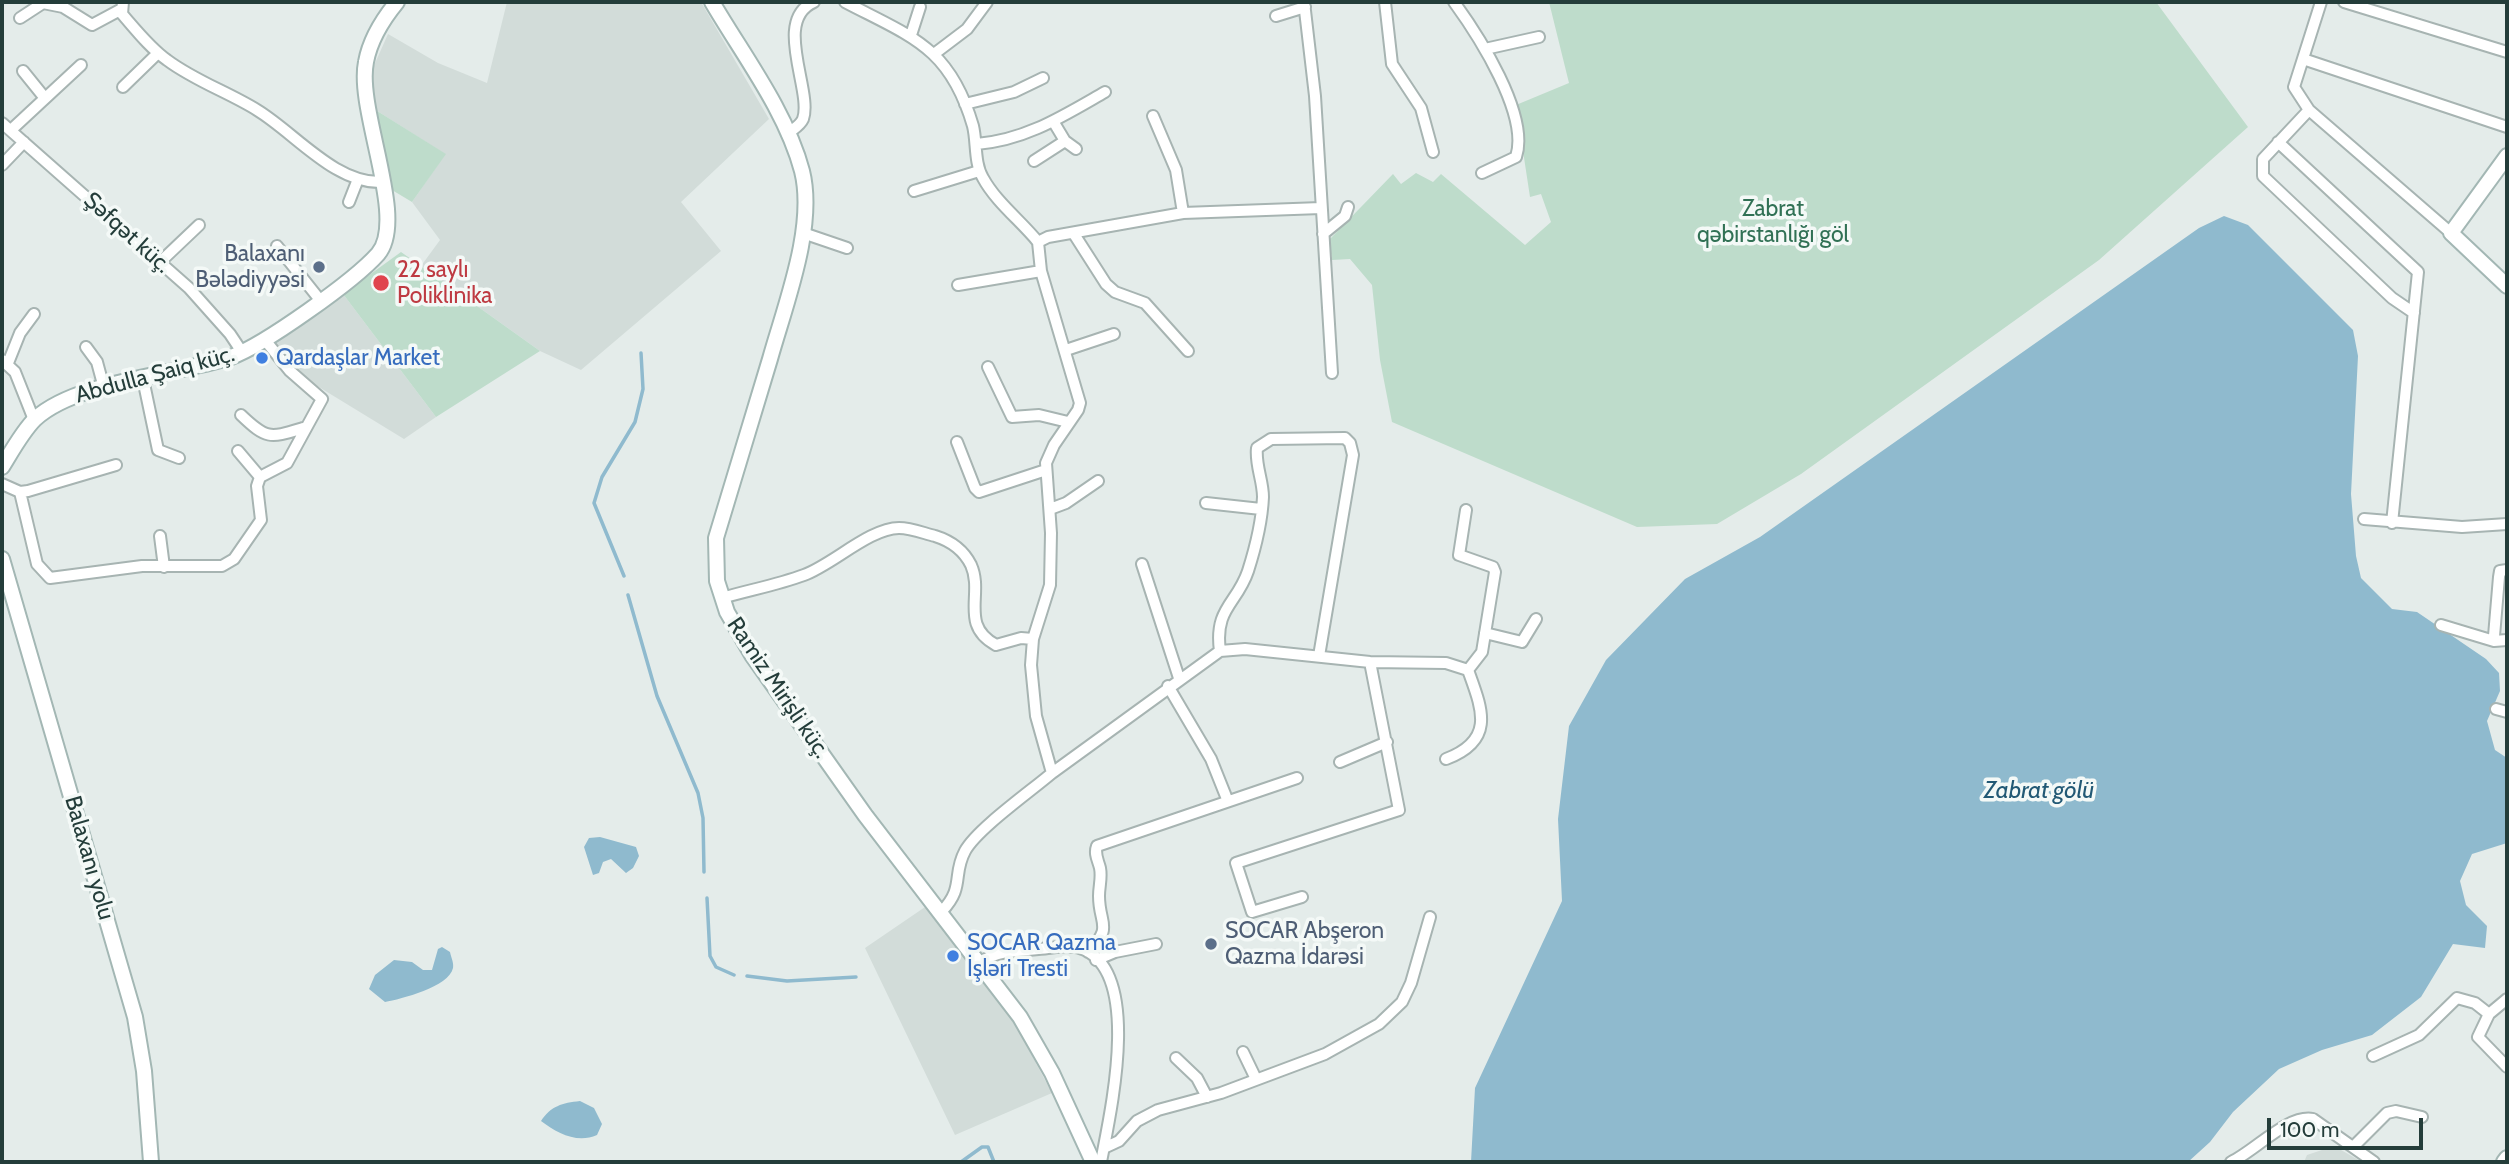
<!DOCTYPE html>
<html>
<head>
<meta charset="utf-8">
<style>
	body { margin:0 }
	#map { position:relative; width:2509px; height:1164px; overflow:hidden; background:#e4ecea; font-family:Cabin,sans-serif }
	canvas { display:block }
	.frame { position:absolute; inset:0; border:4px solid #243d3a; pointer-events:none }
	.scale { position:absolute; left:2267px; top:1118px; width:156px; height:32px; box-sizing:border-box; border:4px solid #243d3a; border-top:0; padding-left:9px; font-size:21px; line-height:24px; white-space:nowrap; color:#243d3a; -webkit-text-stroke:5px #f4f9f7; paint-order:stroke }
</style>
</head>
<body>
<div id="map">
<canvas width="2509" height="1164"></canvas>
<div class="frame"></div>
<div class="scale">100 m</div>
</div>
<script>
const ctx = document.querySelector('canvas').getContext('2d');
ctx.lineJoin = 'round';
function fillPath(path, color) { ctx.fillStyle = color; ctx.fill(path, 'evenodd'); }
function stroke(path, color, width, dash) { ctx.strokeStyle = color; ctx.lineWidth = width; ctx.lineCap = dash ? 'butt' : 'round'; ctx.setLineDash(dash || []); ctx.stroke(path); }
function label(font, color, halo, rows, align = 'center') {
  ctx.font = font + ' Cabin,sans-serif'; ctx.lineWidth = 7; ctx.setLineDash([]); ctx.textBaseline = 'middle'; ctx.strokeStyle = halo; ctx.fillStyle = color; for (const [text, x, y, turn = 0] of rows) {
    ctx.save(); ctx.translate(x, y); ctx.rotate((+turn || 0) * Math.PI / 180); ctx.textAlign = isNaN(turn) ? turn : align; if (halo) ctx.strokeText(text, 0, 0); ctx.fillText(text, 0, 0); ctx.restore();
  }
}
fillPath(new Path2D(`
	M507 2H701L769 119 681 202 721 251 581 370 540 351 421 266 440 240 412 202 445 154 374 109 372 70 388 34 438 63 487 83Z
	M343 294 436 417 404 439 296 373 274 343Z
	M928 905 1015 1024 1052 1093 955 1135 865 948Z
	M2334 1146 2362 1162H2304L2307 1155Z`), '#d2dcd9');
fillPath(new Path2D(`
	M1549 2H2156L2248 127 2099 260 1801 474 1717 524 1637 527 1392 422 1380 360 1372 285 1350 259 1332 260 1329 240 1393 174 1401 184 1416 173 1433 182 1441 174 1525 245 1551 222 1541 194 1530 197 1516 105 1569 83Z
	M374 109 446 154 412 202 392 190Z
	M401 252 421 266 540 351 436 417 343 294Z`), '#bedccb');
fillPath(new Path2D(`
	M2224 216 2248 225 2353 330 2358 356 2351 494 2356 556 2361 578 2392 609 2417 612 2486 659 2499 673 2500 691 2487 721 2495 750 2507 758V843L2472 854 2460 881 2466 905 2487 926 2485 948 2453 944 2421 997 2372 1035 2322 1050 2279 1069 2233 1112 2210 1142 2188 1162H1471L1475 1088 1562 901 1558 819 1569 726 1606 660 1685 579 1760 537 2199 228Z
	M600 837 636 847 639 856 633 868 626 873 611 859 603 862 599 873 593 875 584 847 589 838Z
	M442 947 450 952C451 957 454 963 453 968 449 987 401 999 385 1002L369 989 375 975 394 960 412 962 423 970H432L438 949Z
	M580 1101 594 1108 602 1124 597 1135C577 1144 557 1133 541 1121 551 1106 562 1103 580 1101Z`), '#8fbace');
stroke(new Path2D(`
	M624 576 594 503 602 477 635 422 643 389 641 353
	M628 595 657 696 698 793 703 818 704 872
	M707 898 710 956 716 967 734 975
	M747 976 787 981 856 977
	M961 1162 982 1147H988L994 1162`), '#8fbace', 3.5);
const street = new Path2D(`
	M123 2 122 14C136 30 150 48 167 60 195 81 228 92 257 110 295 133 335 184 382 182
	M845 2C912 37 950 47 973 126 977 142 974 163 983 178 996 202 1021 221 1038 242
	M1304 2 1315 96 1332 373
	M1385 2 1392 64 1421 108 1433 152
	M1454 2C1478 35 1530 115 1516 157L1482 173
	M2321 2 2294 87 2309 110 2451 233
	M2344 2 2507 52
	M1276 16 1305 7
	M20 18 43 3 63 7 92 25 120 10
	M911 35 920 7
	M1485 49 1539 37
	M934 54 967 29 987 2
	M2303 59 2507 127
	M23 71 44 97
	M123 87 158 53
	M965 104 1014 92 1043 78
	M2309 110 2263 159V176L2392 298 2414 313
	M1153 116 1176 170 1183 213
	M1053 121 1065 141 1076 149
	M2 123 189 288 230 334 242 352
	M11 130 81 65
	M787 134C793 129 800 126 803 119 813 91 772 20 814 2
	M2278 142 2418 272 2392 523
	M977 144C1026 140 1063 116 1105 92
	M1034 161 1065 141
	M2 165 24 142
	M914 191 979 171
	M349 202 358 179
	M803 233 847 248
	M1074 234 1106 284 1115 292 1145 303 1188 351
	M1323 234 1345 216 1348 207
	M277 246 320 300
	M159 263 199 225
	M958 285 1041 271
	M86 347 97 362 104 388
	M1066 350 1114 334
	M2 360 15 372 34 420
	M8 363 20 333 34 314
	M988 367 1012 417 1039 415 1068 422
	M143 379 158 450 179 458
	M241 415C267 440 270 438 303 428
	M957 442 975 488 979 492 1046 470
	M238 451 260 477
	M2 484 20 492 28 491 116 465
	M20 492 37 564 50 578 142 566H222L234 559 261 520 257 486 260 477 287 463 322 399 290 371 265 340
	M1206 503 1261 509
	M1050 509 1066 503 1098 481
	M2364 519 2462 527 2507 524
	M160 536 164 567
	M1142 564 1179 678
	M722 598C749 590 777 585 804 575 832 565 870 528 899 528 911 528 923 533 935 536 951 541 963 549 971 565 984 594 959 625 996 645L1021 638 1033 639
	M2441 625 2494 641 2507 640
	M1485 633 1522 642 1536 619
	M2494 636 2499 577 2500 571 2507 570
	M1220 651C1214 608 1237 604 1248 571 1255 549 1262 520 1263 497 1263 480 1255 465 1257 448L1271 439 1345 438 1350 443 1353 455 1319 656
	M1168 686 1211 759 1227 799
	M2496 709 2507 712
	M1446 759C1496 740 1482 709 1468 670
	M1340 762 1387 742
	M1052 773 1220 651 1245 649 1370 662 1446 663 1468 670 1482 652 1495 572 1493 567 1459 555 1466 510
	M1302 897 1252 912 1236 863 1399 810 1370 662
	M942 911C965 887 952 875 965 851 977 829 1031 791 1052 773L1036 716 1031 665 1033 639 1050 585 1051 533 1046 463 1054 445 1078 410 1080 403 1041 271 1038 242 1048 237 1183 213 1321 208
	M1088 952C1114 926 1099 925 1099 896 1099 886 1102 878 1100 868 1098 860 1094 854 1097 846L1297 778
	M1096 960 1115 952 1156 944
	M981 962C999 949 1026 951 1048 948 1060 947 1073 944 1085 950 1142 977 1110 1114 1101 1162
	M2507 999 2489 1014 2478 1037 2507 1067
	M1243 1052 1256 1079
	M2373 1056 2419 1035 2457 998 2475 1003 2489 1014
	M1176 1058 1197 1078 1207 1097
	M2353 1147 2387 1113 2396 1111 2422 1117
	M1104 1148 1119 1141 1137 1121 1158 1110 1221 1093 1325 1054 1379 1024 1402 1002 1411 983 1430 917
	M2231 1162C2255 1151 2288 1114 2313 1119L2374 1162`);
const secondary = new Path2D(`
	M712 2C743 55 786 111 802 171 816 227 785 305 770 359 752 419 734 478 716 538L717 581 727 612 752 655 865 815 1020 1017 1052 1073 1093 1162
	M2507 156 2451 233 2507 286
	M2 467C12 451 22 432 35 419 76 381 176 375 231 357 264 345 354 281 378 254 408 219 356 110 366 62 370 40 383 19 397 2
	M2 559 135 1017 144 1071 151 1162
	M2504 1162 2507 1158`);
stroke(street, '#a7b4b2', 14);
stroke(secondary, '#a3b7b4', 18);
stroke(street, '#fff', 10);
stroke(secondary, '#fff', 14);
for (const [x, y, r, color] of [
	[319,267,7,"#5c6f8a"],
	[381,283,9,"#e0444e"],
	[262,358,7,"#3f7fe0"],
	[1211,944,7,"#5c6f8a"],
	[953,956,7,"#3f7fe0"]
]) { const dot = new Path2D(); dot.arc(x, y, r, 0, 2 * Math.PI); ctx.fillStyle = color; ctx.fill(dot); stroke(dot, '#f4f9f7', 2.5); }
label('23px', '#317155', '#f4f9f7', [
	["Zabrat",1773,209],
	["qəbirstanlığı göl",1773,235]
]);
label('23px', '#243d3a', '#f4f9f7', [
	["Şəfqət küç.",127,233,42],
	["Abdulla Şaiq küç.",155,375,-15],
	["Ramiz Mirişli küç.",778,688,56],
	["Balaxanı yolu",89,858,74]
]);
label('23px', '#4e5e75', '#f4f9f7', [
	["Balaxanı",305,254],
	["Bələdiyyəsi",305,280],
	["SOCAR Abşeron",1225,931,"left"],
	["Qazma İdarəsi",1225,957,"left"]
], 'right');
label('23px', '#be3a42', '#f4f9f7', [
	["22 saylı",397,270],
	["Poliklinika",397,296]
], 'left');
label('23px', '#366cbe', '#f4f9f7', [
	["Qardaşlar Market",276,358],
	["SOCAR Qazma",967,943],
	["İşləri Tresti",967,969]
], 'left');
label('italic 24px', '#225975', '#f4f9f7', [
	["Zabrat gölü",2039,791]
]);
</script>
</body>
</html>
